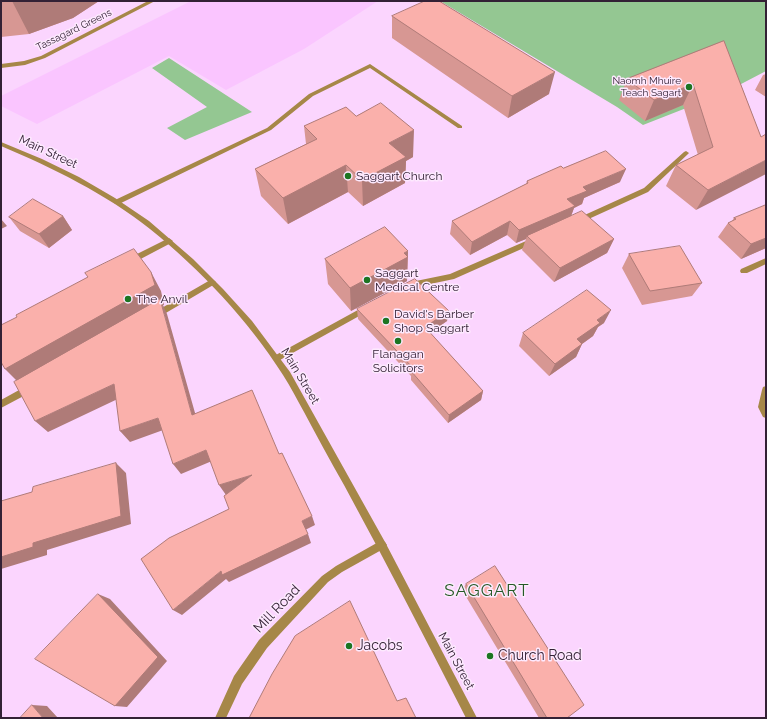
<!DOCTYPE html>
<html>
<head>
<meta charset="utf-8">
<style>
	body { margin:0 }
	#map { position:relative; width:767px; height:719px; overflow:hidden; background:#fbd5fe; font-family:Raleway,sans-serif }
	canvas { display:block }
	.frame { position:absolute; inset:0; border:2px solid #332135; pointer-events:none }
</style>
</head>
<body>
<div id="map">
<canvas width="767" height="719"></canvas>
<div class="frame"></div>
</div>
<script>
const ctx = document.querySelector('canvas').getContext('2d');
ctx.lineJoin = 'round';
function fillPath(path, color) { ctx.fillStyle = color; ctx.fill(path, 'evenodd'); }
function stroke(path, color, width, dash) { ctx.strokeStyle = color; ctx.lineWidth = width; ctx.lineCap = dash ? 'butt' : 'round'; ctx.setLineDash(dash || []); ctx.stroke(path); }
function label(font, color, halo, rows, align = 'center') {
  ctx.font = font + ' Raleway,sans-serif'; ctx.lineWidth = 3; ctx.setLineDash([]); ctx.textBaseline = 'middle'; ctx.strokeStyle = halo; ctx.fillStyle = color; for (const [text, x, y, turn = 0] of rows) {
    ctx.save(); ctx.translate(x, y); ctx.rotate((+turn || 0) * Math.PI / 180); ctx.textAlign = isNaN(turn) ? turn : align; if (halo) ctx.strokeText(text, 0, 0); ctx.fillText(text, 0, 0); ctx.restore();
  }
}
fillPath(new Path2D(`
	M191 1H378L304 49 226 90 169 56 37 124 1 106V96Z`), '#fac5ff');
fillPath(new Path2D(`
	M440 1H766V71L722 94 643 125 617 107Z
	M169 58 252 112 185 140 167 128 207 107 152 68Z`), '#94c792');
fillPath(new Path2D(`
	M370 64 462 126V128H458L370 68 313 96 271 130 119 204H115L114 202 115 200 267 128 309 94Z
	M169 238 173 241 171 243 133 263H127L126 261 127 259Z
	M212 279 216 282 215 284 159 317H153L152 315 153 313Z
	M30 384 33 385 34 388 33 391 1 408V400Z`), '#a68748');
fillPath(new Path2D(`
	M148 1H155L45 58 25 65 1 68V64L24 61 41 56Z
	M686 151 689 153 688 154 648 192 582 222H578L577 220 578 218 644 188 684 152Z
	M533 238 535 239 537 241 535 243 454 279 411 288 407 285 411 282 450 274Z
	M766 258V264L747 273H741L740 271 741 269Z
	M367 305 371 308 370 310 280 360H274L273 358 274 356Z
	M766 386V418L763 417 758 407 762 390 763 387Z
	M382 540 385 542 387 545 385 548 342 572 328 582 267 648 242 684 226 718H215L234 676 259 640 322 576 336 566Z`), '#a68748');
fillPath(new Path2D(`
	M1 142 42 159 79 177 115 198 149 221 193 259 223 289 252 321 290 372 385 542 477 718H466C426 640 386 562 344 485 330 461 317 436 304 412 297 400 291 387 283 375 248 320 201 270 150 229 106 194 53 168 1 146Z`), '#a68748');
fillPath(new Path2D(`
	M1 1H99L73 18 29 34 1 37Z
	M392 16 549 94 508 118 392 38Z
	M724 41 761 137 696 210 666 186 676 165 698 155 683 105 645 121 619 100 627 79Z
	M766 74V97L755 90 763 75Z
	M356 116 413 157 406 161 405 183 363 206 348 192 288 224 261 196 255 169 306 144 304 126Z
	M563 168 620 182 584 198 582 204 574 208 571 216 614 239 607 253 554 282 522 250 526 239 516 243 507 235 470 255 450 234 452 221 526 184 527 181Z
	M766 205V248L741 259 718 237 728 223 732 221 734 218Z
	M63 216 72 230 49 248 20 231 9 217Z
	M408 251 407 281 351 311 328 284 325 259Z
	M629 254 702 283 692 296 642 305 622 268Z
	M357 309 449 311 447 321 430 333 483 391 481 400 448 423 411 380V376L358 319Z
	M604 323 598 327 593 336 582 344 576 357 549 376 519 346 523 333Z
	M466 584 567 718H539L462 590Z`), '#d79793');
fillPath(new Path2D(`
	M12 1H99L73 18 29 34Z
	M555 72 549 94 508 118 512 96Z
	M693 84 683 105 645 121 654 100Z
	M414 130 413 157 406 161 405 183 363 206 362 180 389 143Z
	M766 160V174L696 210 708 190Z
	M346 165 348 192 288 224 283 198Z
	M626 169 620 182 584 198 582 204 574 208 570 219 527 236 526 239 516 243 519 230 567 199 583 187Z
	M63 216 72 230 49 248 39 234Z
	M1 219 7 226 1 229Z
	M510 221 507 235 470 255 472 242Z
	M766 238V248L741 259 751 244Z
	M614 239 607 253 554 282 560 268Z
	M408 251 407 281 351 311 350 288Z
	M151 272 161 291 164 305H163L167 314 199 427 192 415 162 306 22 386 5 369Z
	M611 310 604 323 598 327 593 336 571 352 577 339 597 320Z
	M449 311 447 321 424 337 425 327Z
	M582 344 576 357 549 376 555 364Z
	M114 384 124 396 48 432 35 421Z
	M483 391 481 400 448 423 449 415Z
	M158 418 166 429 130 442 120 431Z
	M206 450 212 461 181 474 173 464Z
	M116 463 126 473 131 524 47 550V555L1 569V557Z
	M252 475 226 495 219 485Z
	M312 516 315 525 305 530 302 521Z
	M308 534 311 543 229 582 226 579 182 615 173 610 221 571Z
	M98 594 110 599 167 661 127 707 115 706Z
	M32 705 47 706 58 718H43Z`), '#af7b78');
const building = new Path2D(`
	M425 1H439L555 72 512 96 392 16Z
	M724 41 761 137 766 134V160L708 190 676 165 713 147 693 84 654 100 627 79Z
	M381 103 414 130 389 143 406 157 362 180 346 165 283 198 255 169 317 139 304 126 346 107 356 116Z
	M606 151 626 169 583 187 587 191 567 199 575 206 519 230 510 221 472 242 452 221 528 183 527 181 561 166 563 168Z
	M33 199 63 216 39 234 9 217Z
	M766 205V238L751 244 728 223 736 219 734 218Z
	M582 211 614 239 560 268 527 236Z
	M385 227 408 251 404 253 408 257 350 288 325 259Z
	M680 246 702 283 650 291 629 254Z
	M134 249 151 272 155 285 5 369 1 362V325L17 317 16 315 88 277 85 273Z
	M415 279 449 311 425 327 483 391 449 415 411 371 414 369 357 309Z
	M587 290 611 310 597 320 600 323 577 339 582 344 555 364 523 333Z
	M160 299 192 415 252 390 279 454 282 453 312 516 302 521 308 534 222 575 221 571 173 610 141 559 169 538 229 509 224 496 252 475 219 485 206 450 173 464 158 418 120 431 114 384 35 421 14 382Z
	M116 463 121 516 33 543V547L1 557V501L32 492 33 487Z
	M495 566 584 705 567 718H547L466 584Z
	M98 594 158 657 115 706 35 659Z
	M350 601 397 701 406 698 416 718H249L272 674 295 636Z
	M32 705 43 718H20Z`);
fillPath(building, '#fab0ab');
stroke(building, '#af7b78', 1);
for (const [x, y, r, color] of [
	[689,87,4,"#1c7522"],
	[348,176,4,"#1c7522"],
	[367,280,4,"#1c7522"],
	[128,299,4,"#1c7522"],
	[386,321,4,"#1c7522"],
	[398,341,4,"#1c7522"],
	[349,646,4,"#1c7522"],
	[490,656,4,"#1c7522"]
]) { const dot = new Path2D(); dot.arc(x, y, r, 0, 2 * Math.PI); ctx.fillStyle = color; ctx.fill(dot); stroke(dot, '#fde9fe', 1.5); }
label('10px', '#332135', '#fde9fe', [
	["Tassagard Greens",74,30,-26]
]);
label('10px', '#332135', '#fde9fe', [
	["Naomh Mhuire",681,81],
	["Teach Sagart",681,93]
], 'right');
label('12px', '#332135', '#fde9fe', [
	["Main Street",48,152,25],
	["Main Street",300,376,59],
	["Main Street",456,661,62]
]);
label('12px', '#332135', '#fde9fe', [
	["Saggart Church",356,176],
	["Saggart",375,273],
	["Medical Centre",375,287],
	["The Anvil",136,299],
	["David's Barber",394,314],
	["Shop Saggart",394,328],
	["Flanagan",398,354,"center"],
	["Solicitors",398,368,"center"]
], 'left');
label('14px', '#332135', '#fde9fe', [
	["Mill Road",277,609,-46]
]);
label('14px', '#332135', '#fde9fe', [
	["Jacobs",357,646],
	["Church Road",498,656]
], 'left');
ctx.letterSpacing = '1px';
label('17px', '#255a26', '#fde9fe', [
	["SAGGART",487,591]
]);
ctx.letterSpacing = '0px';
</script>
</body>
</html>
